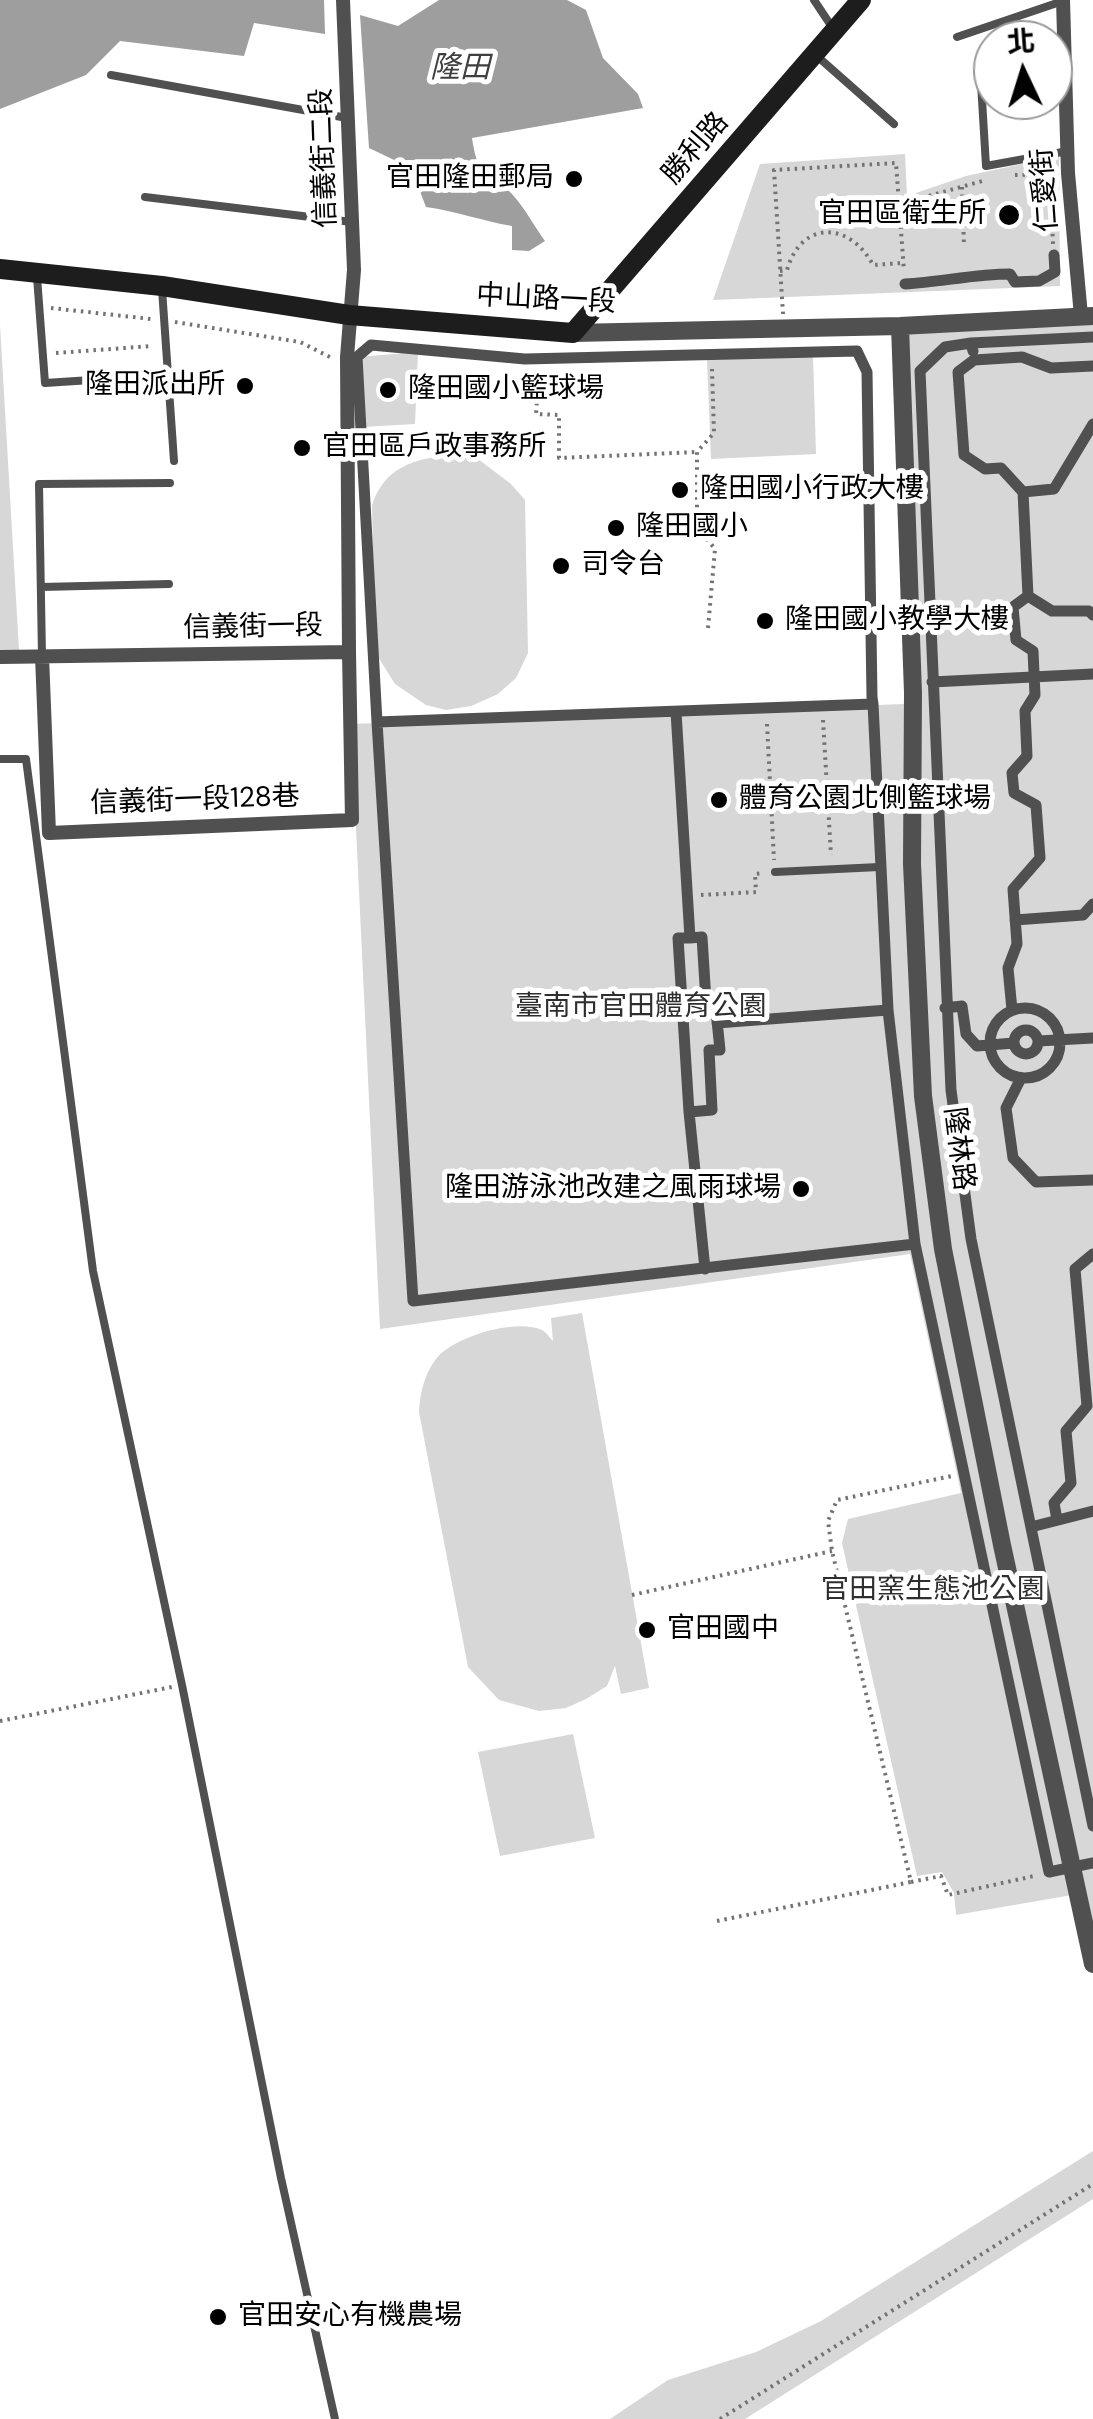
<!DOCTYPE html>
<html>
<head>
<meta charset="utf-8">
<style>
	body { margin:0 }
	#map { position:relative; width:1093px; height:2419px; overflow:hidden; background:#fff; font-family:"DM Sans","Noto Sans TC",sans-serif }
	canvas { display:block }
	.north { position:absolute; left:973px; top:20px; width:100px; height:100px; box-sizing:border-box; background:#fff; border:2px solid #999; border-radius:50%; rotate:356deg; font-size:28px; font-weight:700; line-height:40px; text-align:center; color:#000 }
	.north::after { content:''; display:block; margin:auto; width:35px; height:45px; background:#000; clip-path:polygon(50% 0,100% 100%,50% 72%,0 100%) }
</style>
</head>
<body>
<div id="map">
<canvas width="1093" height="2419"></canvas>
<div class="north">北</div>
</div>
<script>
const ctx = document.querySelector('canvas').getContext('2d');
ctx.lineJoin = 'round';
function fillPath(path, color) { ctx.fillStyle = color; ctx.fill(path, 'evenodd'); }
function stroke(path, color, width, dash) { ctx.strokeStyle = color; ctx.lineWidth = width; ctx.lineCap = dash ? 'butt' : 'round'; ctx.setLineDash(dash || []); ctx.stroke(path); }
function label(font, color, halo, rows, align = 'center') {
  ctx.font = font + ' "DM Sans","Noto Sans TC",sans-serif'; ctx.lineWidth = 10; ctx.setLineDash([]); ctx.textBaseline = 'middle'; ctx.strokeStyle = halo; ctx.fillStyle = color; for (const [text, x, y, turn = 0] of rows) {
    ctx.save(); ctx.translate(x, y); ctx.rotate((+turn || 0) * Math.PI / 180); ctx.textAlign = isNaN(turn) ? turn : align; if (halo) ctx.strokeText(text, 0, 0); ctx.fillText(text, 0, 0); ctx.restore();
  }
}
fillPath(new Path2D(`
	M905 154 907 196 966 176 1059 156 1060 286 713 300 760 164Z
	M1093 316V1948L1078 1894 956 1915 954 1893 942 1872 917 1876 842 1543 848 1519 961 1493 910 1254 380 1329 351 724 905 704 900 326Z
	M0 325 19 650H0Z
	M418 352 415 424 363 427 357 357Z
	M813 355 816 454 711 459 707 360Z
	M449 455 474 456 511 484 525 500 528 653 516 678 498 694 471 706 446 710 426 705 395 684 375 652 372 505C384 468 413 459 449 455Z
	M582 1313 649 1688 621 1694 615 1666 607 1686 586 1699 566 1708 539 1711 499 1700 468 1667 419 1412C420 1393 424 1375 436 1359 453 1337 515 1318 542 1330 546 1332 549 1337 553 1341L551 1318Z
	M573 1734 595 1838 500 1856 478 1752Z
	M1093 2151V2199L745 2419H610L668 2380 756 2352 821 2321Z`), '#d7d7d7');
fillPath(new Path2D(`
	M0 0H324L325 34 254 23 244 56 120 41 86 75 0 109Z
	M439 0H567L586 10 603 58 638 94 643 108 472 138C479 183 486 167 512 194 525 208 534 226 545 241L529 251 512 250V226C482 221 456 211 426 207L411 168 369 148 360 15 398 26Z`), '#9e9e9e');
stroke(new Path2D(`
	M1050 174 1053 244
	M1015 175 1051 174
	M962 187 964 246
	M900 204 986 180
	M780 271 787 270C802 219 850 222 873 265L903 263
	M51 308 151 319
	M783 314 774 170 896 163 904 271
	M175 322 300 342 330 357
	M56 353 152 346
	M539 373 536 414 559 415V458L697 452
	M708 628 715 549 697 527V452L714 433 712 369
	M823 720 831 855
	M767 724 774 860
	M701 895 756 892 755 874 763 873
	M632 1595 832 1551
	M0 1721 172 1687
	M911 1882 941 1876 948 1895 1034 1876
	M717 1921 911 1882 832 1551 828 1521 837 1500 952 1476
	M720 2419 1093 2184`), '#727272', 4, [2.5, 5]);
stroke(new Path2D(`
	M814 0 832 27
	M957 37 1063 1
	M818 57 894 124
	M111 75 347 118
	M981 83 986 166 1068 151
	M145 197 352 222
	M37 277 45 383 168 375 162 289
	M168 375 174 461
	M41 587 169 584
	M42 656 39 484 170 483
	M0 759H26L93 1271 182 1685 281 2178 335 2419
	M775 872 879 867`), '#505050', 8);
stroke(new Path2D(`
	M905 284C941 282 975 274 1010 274L1015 282 1039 281 1055 272 1054 255
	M971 343 945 347 920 371 951 1090 971 1239 1093 1826
	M973 351 971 343 1093 337
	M1023 492 1054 489 1093 424
	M1028 596 1052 611H1089L1093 615
	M932 682 1093 674
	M676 712 690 938 702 937 706 1001H715L720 1050H709L712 1110 689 1112 705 1269
	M377 722 413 1301 915 1244 888 1010 873 704 872 697 867 372 857 351 525 359 371 345 357 357 377 722 873 704
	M1015 920 1083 915 1093 904
	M990 1043a35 35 0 1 1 70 0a35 35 0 1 1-70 0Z
	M945 1008 962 1006 966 1034 977 1046 1014 1043
	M1012 1010 1008 968 1017 944 1013 889 1040 858 1036 805 1014 793 1012 773 1027 756 1025 711 1035 695 1033 651 1016 640 1013 607 1028 596 1023 492 1001 468 985 469 964 455 958 372 974 360 1022 357 1051 368 1093 366
	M717 1023 888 1010
	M1014 1042a12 12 0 1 1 24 0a12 12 0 1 1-24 0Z
	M1038 1041 1093 1038
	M1021 1078 1006 1108 1013 1158 1036 1182 1093 1180
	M689 1112 678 938H690
	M915 1244 1049 1872 1093 1863
	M1057 1520 1054 1503 1071 1483 1066 1431 1087 1406 1075 1269 1093 1254
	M1031 1527 1093 1511`), '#505050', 11);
stroke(new Path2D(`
	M1063 0 1068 173 1081 316
	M42 656 49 833 352 820 349 652
	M0 657 349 652 347 357 354 270 343 0`), '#505050', 14);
stroke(new Path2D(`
	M900 326 913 693 912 864 923 1096 943 1249 1002 1545 1093 1964
	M573 333 900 326 1093 316`), '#505050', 18);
stroke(new Path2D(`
	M0 269 162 286 349 315 573 333 861 0`), '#1d1d1d', 20);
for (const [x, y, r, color] of [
	[574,179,10,"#000"],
	[1009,215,12,"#000"],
	[245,386,10,"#000"],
	[388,390,10,"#000"],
	[302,448,10,"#000"],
	[680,490,10,"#000"],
	[616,528,10,"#000"],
	[561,566,10,"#000"],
	[765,621,10,"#000"],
	[719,800,10,"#000"],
	[801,1189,10,"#000"],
	[647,1630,10,"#000"],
	[218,2317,10,"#000"]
]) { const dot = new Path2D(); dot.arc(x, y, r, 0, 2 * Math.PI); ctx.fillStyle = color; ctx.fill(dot); stroke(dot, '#fff', 4); }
label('28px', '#000', '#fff', [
	["勝利路",696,149,-49],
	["信義街二段",325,158,-92],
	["仁愛街",1046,190,-94],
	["中山路一段",546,300,3],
	["信義街一段",253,628,-1],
	["信義街一段128巷",195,801,-2],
	["隆林路",958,1149,83]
]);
label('28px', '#000', '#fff', [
	["官田隆田郵局",554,179,"right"],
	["官田區衛生所",986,215,"right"],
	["隆田派出所",225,386,"right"],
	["隆田國小籃球場",408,390],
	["官田區戶政事務所",322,448],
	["隆田國小行政大樓",700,490],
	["隆田國小",636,528],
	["司令台",581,566],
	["隆田國小教學大樓",785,621],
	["體育公園北側籃球場",739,800],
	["隆田游泳池改建之風雨球場",781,1189,"right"],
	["官田國中",667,1630],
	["官田安心有機農場",238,2317]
], 'left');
label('28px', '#2e2e2e', '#fff', [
	["臺南市官田體育公園",641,1008],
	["官田窯生態池公園",933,1591]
]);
label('italic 30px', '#3f3f3f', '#fff', [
	["隆田",460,69]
]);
</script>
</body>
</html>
